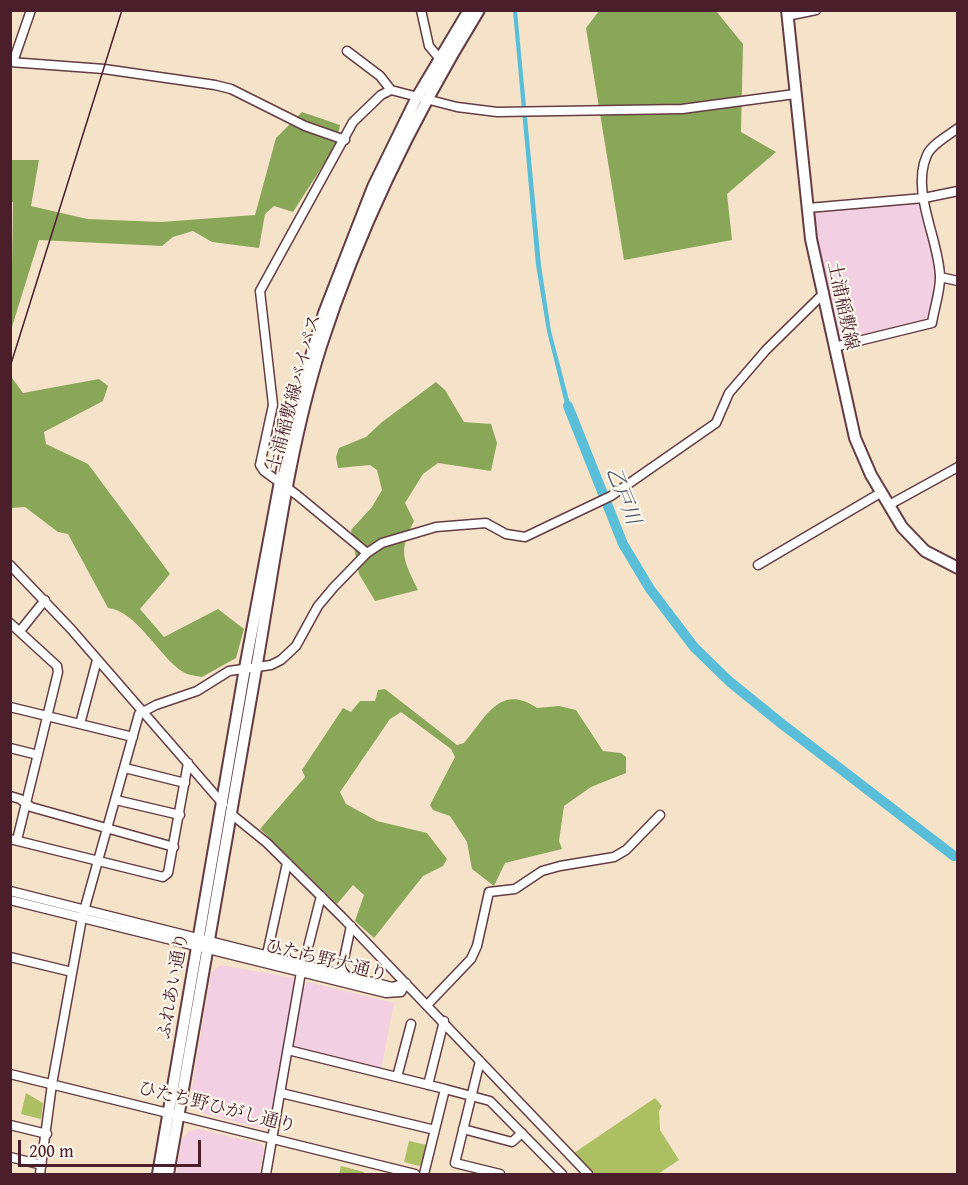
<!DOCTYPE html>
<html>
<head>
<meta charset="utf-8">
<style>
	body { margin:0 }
	#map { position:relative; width:968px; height:1185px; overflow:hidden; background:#f5e3c9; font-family:"Gentium Book Plus",serif }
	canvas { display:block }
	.frame { position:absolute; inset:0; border:12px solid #4a1f2b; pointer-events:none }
	.scale { position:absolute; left:18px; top:1140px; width:183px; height:27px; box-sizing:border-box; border:3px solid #4a1f2b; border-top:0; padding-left:8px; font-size:18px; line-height:21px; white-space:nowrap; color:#4a1f2b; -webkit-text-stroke:4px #fbf7ec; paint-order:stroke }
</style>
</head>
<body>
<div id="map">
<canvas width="968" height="1185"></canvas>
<div class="frame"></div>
<div class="scale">200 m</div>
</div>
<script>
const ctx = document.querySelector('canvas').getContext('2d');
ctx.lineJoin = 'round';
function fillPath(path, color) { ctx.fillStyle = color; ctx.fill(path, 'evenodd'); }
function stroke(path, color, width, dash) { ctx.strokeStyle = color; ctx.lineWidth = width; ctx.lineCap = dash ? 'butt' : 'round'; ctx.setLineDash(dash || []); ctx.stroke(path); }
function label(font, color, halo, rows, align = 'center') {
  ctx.font = font + ' "Gentium Book Plus","Noto Serif JP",serif'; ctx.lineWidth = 4.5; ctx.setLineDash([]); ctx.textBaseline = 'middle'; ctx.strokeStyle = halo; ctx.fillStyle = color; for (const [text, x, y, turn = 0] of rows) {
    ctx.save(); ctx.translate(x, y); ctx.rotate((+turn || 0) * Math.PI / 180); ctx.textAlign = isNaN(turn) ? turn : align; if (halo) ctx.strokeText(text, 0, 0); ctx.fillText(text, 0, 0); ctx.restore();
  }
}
fillPath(new Path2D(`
	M915 201 922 205 937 278 929 320 841 342 838 340 812 211Z
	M220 965 294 978 296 982 270 1126 264 1129 199 1112 190 1100 211 973Z
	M308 982 394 1003 381 1070 292 1049 303 987Z
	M199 1129 262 1144 264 1149 259 1174H176L182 1138 190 1131Z`), '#f2cfe1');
fillPath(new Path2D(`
	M26 1093 43 1103 41 1119 21 1114Z
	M655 1098 662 1106 659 1111 660 1130 679 1160 658 1174H595L574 1153Z
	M409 1141 427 1145 423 1163 419 1166 404 1162Z
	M341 1166 364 1172 363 1174H339Z`), '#adbf63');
fillPath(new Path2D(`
	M599 11H716L743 44 741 132 776 152 727 194 732 240 624 260 586 28Z
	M302 112 340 125 336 145 293 212 274 206 265 214 259 248 212 242 193 231 173 237 162 246 39 240 11 330 13 202H11V160H39L31 206 87 219 161 222 255 215 276 138Z
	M10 375 23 393 99 379 108 386 103 401 44 432 46 444 88 464 170 574 140 609 164 637 218 609 244 629 236 658 202 677C196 676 188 675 183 672 160 658 137 611 108 608L68 534 58 532 25 507 11 508Z
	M436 382 445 390 464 422 491 424 497 443 491 471 438 463 423 474 405 503 414 521C398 552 403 559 418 590L375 601 359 574 351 530 372 507 382 490 377 470 370 465 338 468 336 457 339 448 366 437 382 422Z
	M385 689 457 745 464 743C486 717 500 683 537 708L559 706 576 710 603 751 621 753 626 757V773L591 787 564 806 559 841 562 849 505 863 494 886 472 869 467 842 450 816 433 810 430 805 455 757 451 749 401 712 390 719 340 792 346 804 377 821 427 833 447 859 443 866 423 876 374 938 355 921 364 895 353 885 337 904 260 829 305 777 302 770 343 708 351 712 360 701H375L378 690Z`), '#8aa659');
fillPath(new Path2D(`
	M513 11H517L541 265 551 331 574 419 569 420 547 331 536 265Z`), '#5abed8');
stroke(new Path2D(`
	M568 406 623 544 650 589 694 647 730 682 782 724 954 856`), '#5abed8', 10);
const minor = new Path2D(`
	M421 10 429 46 439 58
	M787 16 816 10
	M347 51 380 76 391 90
	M10 62 104 69 215 85 231 89 305 126 345 140
	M13 62 31 10
	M808 208 924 198 958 191
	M940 277 958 281
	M834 347 932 323C934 309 940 292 940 278 940 241 910 192 927 155 932 144 948 136 958 128
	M889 505 958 467
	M367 553 297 495 264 471 260 465 273 405 260 291 353 122 381 95 391 90 457 107 497 112 682 109 795 94
	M10 565 71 629 223 804
	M758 565 882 492
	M10 623 57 666 58 672 17 840
	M20 631 45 600
	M10 707 133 737
	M80 724 97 660
	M10 748 38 755
	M125 768 185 783
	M10 796 20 799 31 807 174 847
	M116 800 180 815
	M230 813 267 843 342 917 588 1174
	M10 839 163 877 168 873 188 763
	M10 891 392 987 406 983
	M10 900 386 993 401 992 406 983
	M267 954 287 863
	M10 957 72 972
	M304 963 321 896
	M341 973 351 926
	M428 1004 471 959 477 946 489 892 515 889 542 871 560 866 614 857 626 850 660 815
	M288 1050 445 1089 424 1174
	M480 1061 455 1163 500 1174
	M10 1074 415 1174
	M397 1077 411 1024
	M428 1085 444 1021
	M445 1089 490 1101 562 1174
	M281 1093 435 1130
	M10 1125 47 1134
	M463 1129 512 1142 522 1133
	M10 1157 42 1165
	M40 1174 52 1084 82 918 139 714 156 705 197 691 229 671 271 665 281 660 296 646 318 606 334 587 367 553 382 543 436 527 486 523 506 534 525 537 611 496 716 423 729 393 766 350 824 293
	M266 1174 301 972`);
const major = new Path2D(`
	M787 10 811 239 855 438 871 475 902 527 925 551 958 568
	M158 1174 245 668 291 423 324 313 373 187 417 97 469 10
	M168 1174C198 1006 227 838 256 669 275 561 288 451 321 346 359 228 414 116 479 10`);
stroke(minor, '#643c43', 11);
stroke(major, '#643c43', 14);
stroke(minor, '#fff', 8);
stroke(major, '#fff', 10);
stroke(new Path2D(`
	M10 367 122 10`), '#4a1f2b', 1.5);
label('18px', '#4a1f2b', '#fbf7ec', [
	["土浦稲敷線",842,306,78],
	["土浦稲敷線バイパス",295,393,-75],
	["ひたち野大通り",326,961,14],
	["ふれあい通り",174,986,-80],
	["ひたち野ひがし通り",217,1108,14]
]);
label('italic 20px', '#505768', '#fbf7ec', [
	["乙戸川",622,496,68]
]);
</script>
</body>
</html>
